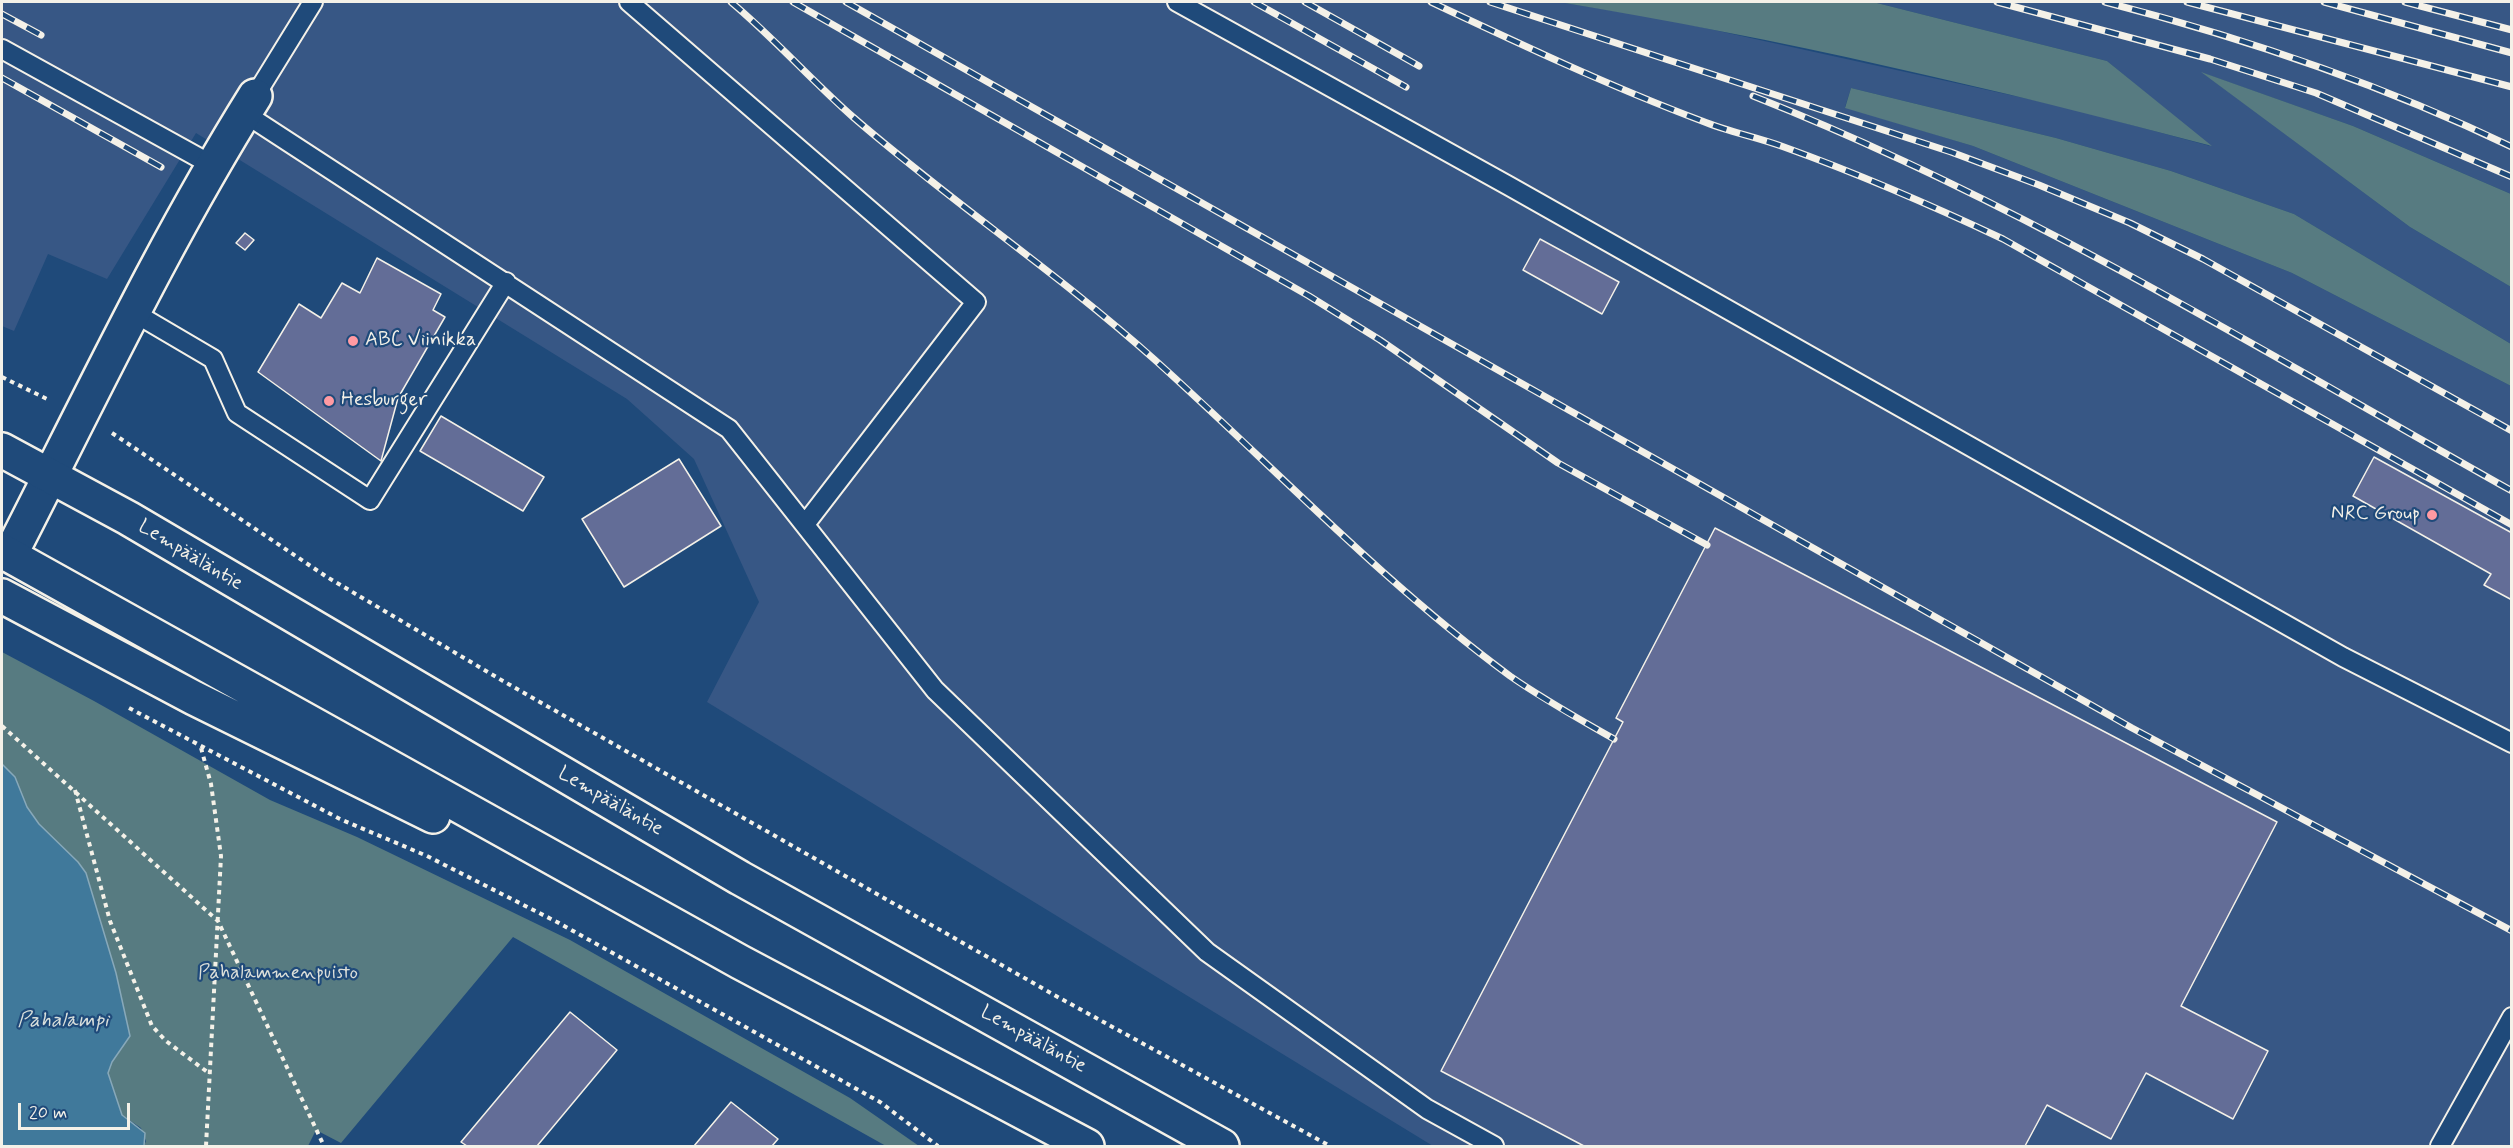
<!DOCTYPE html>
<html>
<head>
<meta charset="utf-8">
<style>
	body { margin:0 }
	#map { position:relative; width:2513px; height:1148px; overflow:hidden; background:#1f4a7a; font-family:Mynerve,sans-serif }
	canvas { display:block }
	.frame { position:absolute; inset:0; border:3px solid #f4f1e8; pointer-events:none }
	.scale { position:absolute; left:18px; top:1103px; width:112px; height:27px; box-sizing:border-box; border:3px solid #f4f1e8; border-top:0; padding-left:8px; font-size:18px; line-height:21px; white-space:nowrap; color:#f4f1e8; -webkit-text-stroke:4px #1f4a7a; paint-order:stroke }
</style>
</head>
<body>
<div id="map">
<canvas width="2513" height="1148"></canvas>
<div class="frame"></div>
<div class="scale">20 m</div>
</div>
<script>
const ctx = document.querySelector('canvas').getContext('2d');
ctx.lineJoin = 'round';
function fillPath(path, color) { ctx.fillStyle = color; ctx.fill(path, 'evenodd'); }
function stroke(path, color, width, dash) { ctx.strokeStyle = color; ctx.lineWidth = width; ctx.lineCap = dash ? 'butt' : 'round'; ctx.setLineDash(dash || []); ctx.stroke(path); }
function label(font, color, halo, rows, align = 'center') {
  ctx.font = font + ' Mynerve,sans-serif'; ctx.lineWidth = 4.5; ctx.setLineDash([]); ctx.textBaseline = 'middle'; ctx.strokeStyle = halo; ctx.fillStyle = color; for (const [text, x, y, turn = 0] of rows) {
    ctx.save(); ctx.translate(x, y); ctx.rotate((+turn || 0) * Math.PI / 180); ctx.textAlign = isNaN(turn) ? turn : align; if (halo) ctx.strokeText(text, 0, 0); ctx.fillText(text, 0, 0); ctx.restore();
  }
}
fillPath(new Path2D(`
	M2 2H1559L1664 19 2065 107 2210 146 2107 61 1873 2H2511V194L2353 126 2203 73 2410 227 2511 287V344L2294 214 2171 171 2056 138 1851 88 1845 107 1973 146 2292 273 2511 386V1146H1433L707 702 759 602 694 459 627 399 196 133 107 279 48 254 14 331 2 326Z`), '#375785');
fillPath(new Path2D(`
	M1559 2H1873L2107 61 2212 146C1997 89 1778 38 1559 2Z
	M2201 72 2353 126 2511 194V287L2410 227Z
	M1851 88 2056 138 2171 171 2294 214 2511 344V386L2292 273 1973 146 1845 108Z
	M2 652 94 701 270 800 357 837 570 940 850 1098 919 1146H886L513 937 341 1143 316 1130 308 1146H144L146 1141 141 1128 122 1115 108 1073 112 1062 130 1036 116 973 86 873 78 862 39 824 27 807 15 777 2 764Z`), '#577b81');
const water = new Path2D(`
	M2 764 15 777 27 807 39 824 78 862 86 873 116 973 130 1036 112 1062 108 1073 122 1115 145 1133 144 1146H2Z`);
fillPath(water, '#40799b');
stroke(water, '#88a9ba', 1.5);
const building = new Path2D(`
	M245 233 254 240 245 250 236 243Z
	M1540 239 1619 282 1602 314 1523 270Z
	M377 258 441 294 433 310 445 317 398 398 381 461 258 372 299 304 321 318 342 283 360 293Z
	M441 416 544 477 523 511 420 451Z
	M2374 457 2512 533V600L2484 585 2491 574 2353 496Z
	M679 459 721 526 624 587 582 519Z
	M1715 528 2277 822 2181 1006 2268 1051 2233 1119 2146 1073 2111 1139 2047 1105 2025 1146H1584L1441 1071 1623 722 1616 718Z
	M570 1012 617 1050 537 1146H467L461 1142Z
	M731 1102 778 1139 772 1146H694Z`);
fillPath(building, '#636d97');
stroke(building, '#f4f1e8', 1.5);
const service = new Path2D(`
	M629 2 976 302 806 523
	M1177 2 1509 186 2343 657 2512 743
	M2 49 212 165
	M255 96 313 2
	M244 113 729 429 935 690 1207 952 1427 1109 1494 1146
	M133 312 213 359 237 413 370 500 506 282
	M2440 1146 2512 1017`);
const minor = new Path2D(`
	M10 555C89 401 163 243 255 96`);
const trunk = new Path2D(`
	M2 450 128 518 740 878 1222 1146
	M2 551 740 962 1087 1146
	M2 596 194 698 433 816`);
stroke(service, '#f4f1e8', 22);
stroke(minor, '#f4f1e8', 38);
stroke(trunk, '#f4f1e8', 38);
stroke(new Path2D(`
	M2 377 49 400
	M112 433 327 577 503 681 1056 996 1330 1146
	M129 708 340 819 427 856 557 922 880 1102 938 1146
	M2 726 218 921 324 1146
	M201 748 211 784 221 856 206 1146
	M75 790 110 921 152 1026 166 1041 210 1074`), '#f4f1e8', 4, [4.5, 4.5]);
stroke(service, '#1f4a7a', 18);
stroke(minor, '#1f4a7a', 33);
stroke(trunk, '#1f4a7a', 33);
const rail = new Path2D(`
	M731 2C774 38 811 80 853 117 951 202 1059 274 1155 360 1273 466 1382 582 1510 676 1543 699 1579 719 1614 739
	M793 2 1309 296 1380 340 1558 463 1707 545
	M846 2 2132 728 2512 931
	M1254 2 1406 87
	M1305 2 1419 66
	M1431 2C1520 44 1609 86 1702 121 1729 132 1757 137 1784 147 1859 174 1931 205 2003 239L2512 525
	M1490 2 1951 152 2039 185 2130 223 2203 259 2512 431
	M1997 2 2210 59 2316 93 2512 177
	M2105 2C2245 38 2381 84 2512 147
	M2187 2 2512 87
	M2324 2 2512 53
	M2405 2 2512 30
	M2 14 41 35
	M2 78 161 167
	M1753 96C2019 201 2264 352 2512 491`);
stroke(rail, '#f4f1e8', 7);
stroke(rail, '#1f4a7a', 4.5, [14]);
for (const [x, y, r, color] of [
	[353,341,6,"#ff9aa2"],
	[329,401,6,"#ff9aa2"],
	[2432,515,6,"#ff9aa2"]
]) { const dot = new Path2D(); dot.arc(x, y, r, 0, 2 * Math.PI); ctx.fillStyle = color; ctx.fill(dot); stroke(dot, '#1f4a7a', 2); }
label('20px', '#f4f1e8', '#1f4a7a', [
	["ABC Viinikka",365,341],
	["Hesburger",341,401],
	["NRC Group",2420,515,"right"]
], 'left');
label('20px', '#f4f1e8', '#1f4a7a', [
	["Lempääläntie",190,556,31],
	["Lempääläntie",610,802,30],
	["Lempääläntie",1033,1040,29]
]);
label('20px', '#dcdfd9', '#1f4a7a', [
	["Pahalammenpuisto",278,974]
]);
label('italic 21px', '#d9dfdc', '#1f4a7a', [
	["Pahalampi",63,1022]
]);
</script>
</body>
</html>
